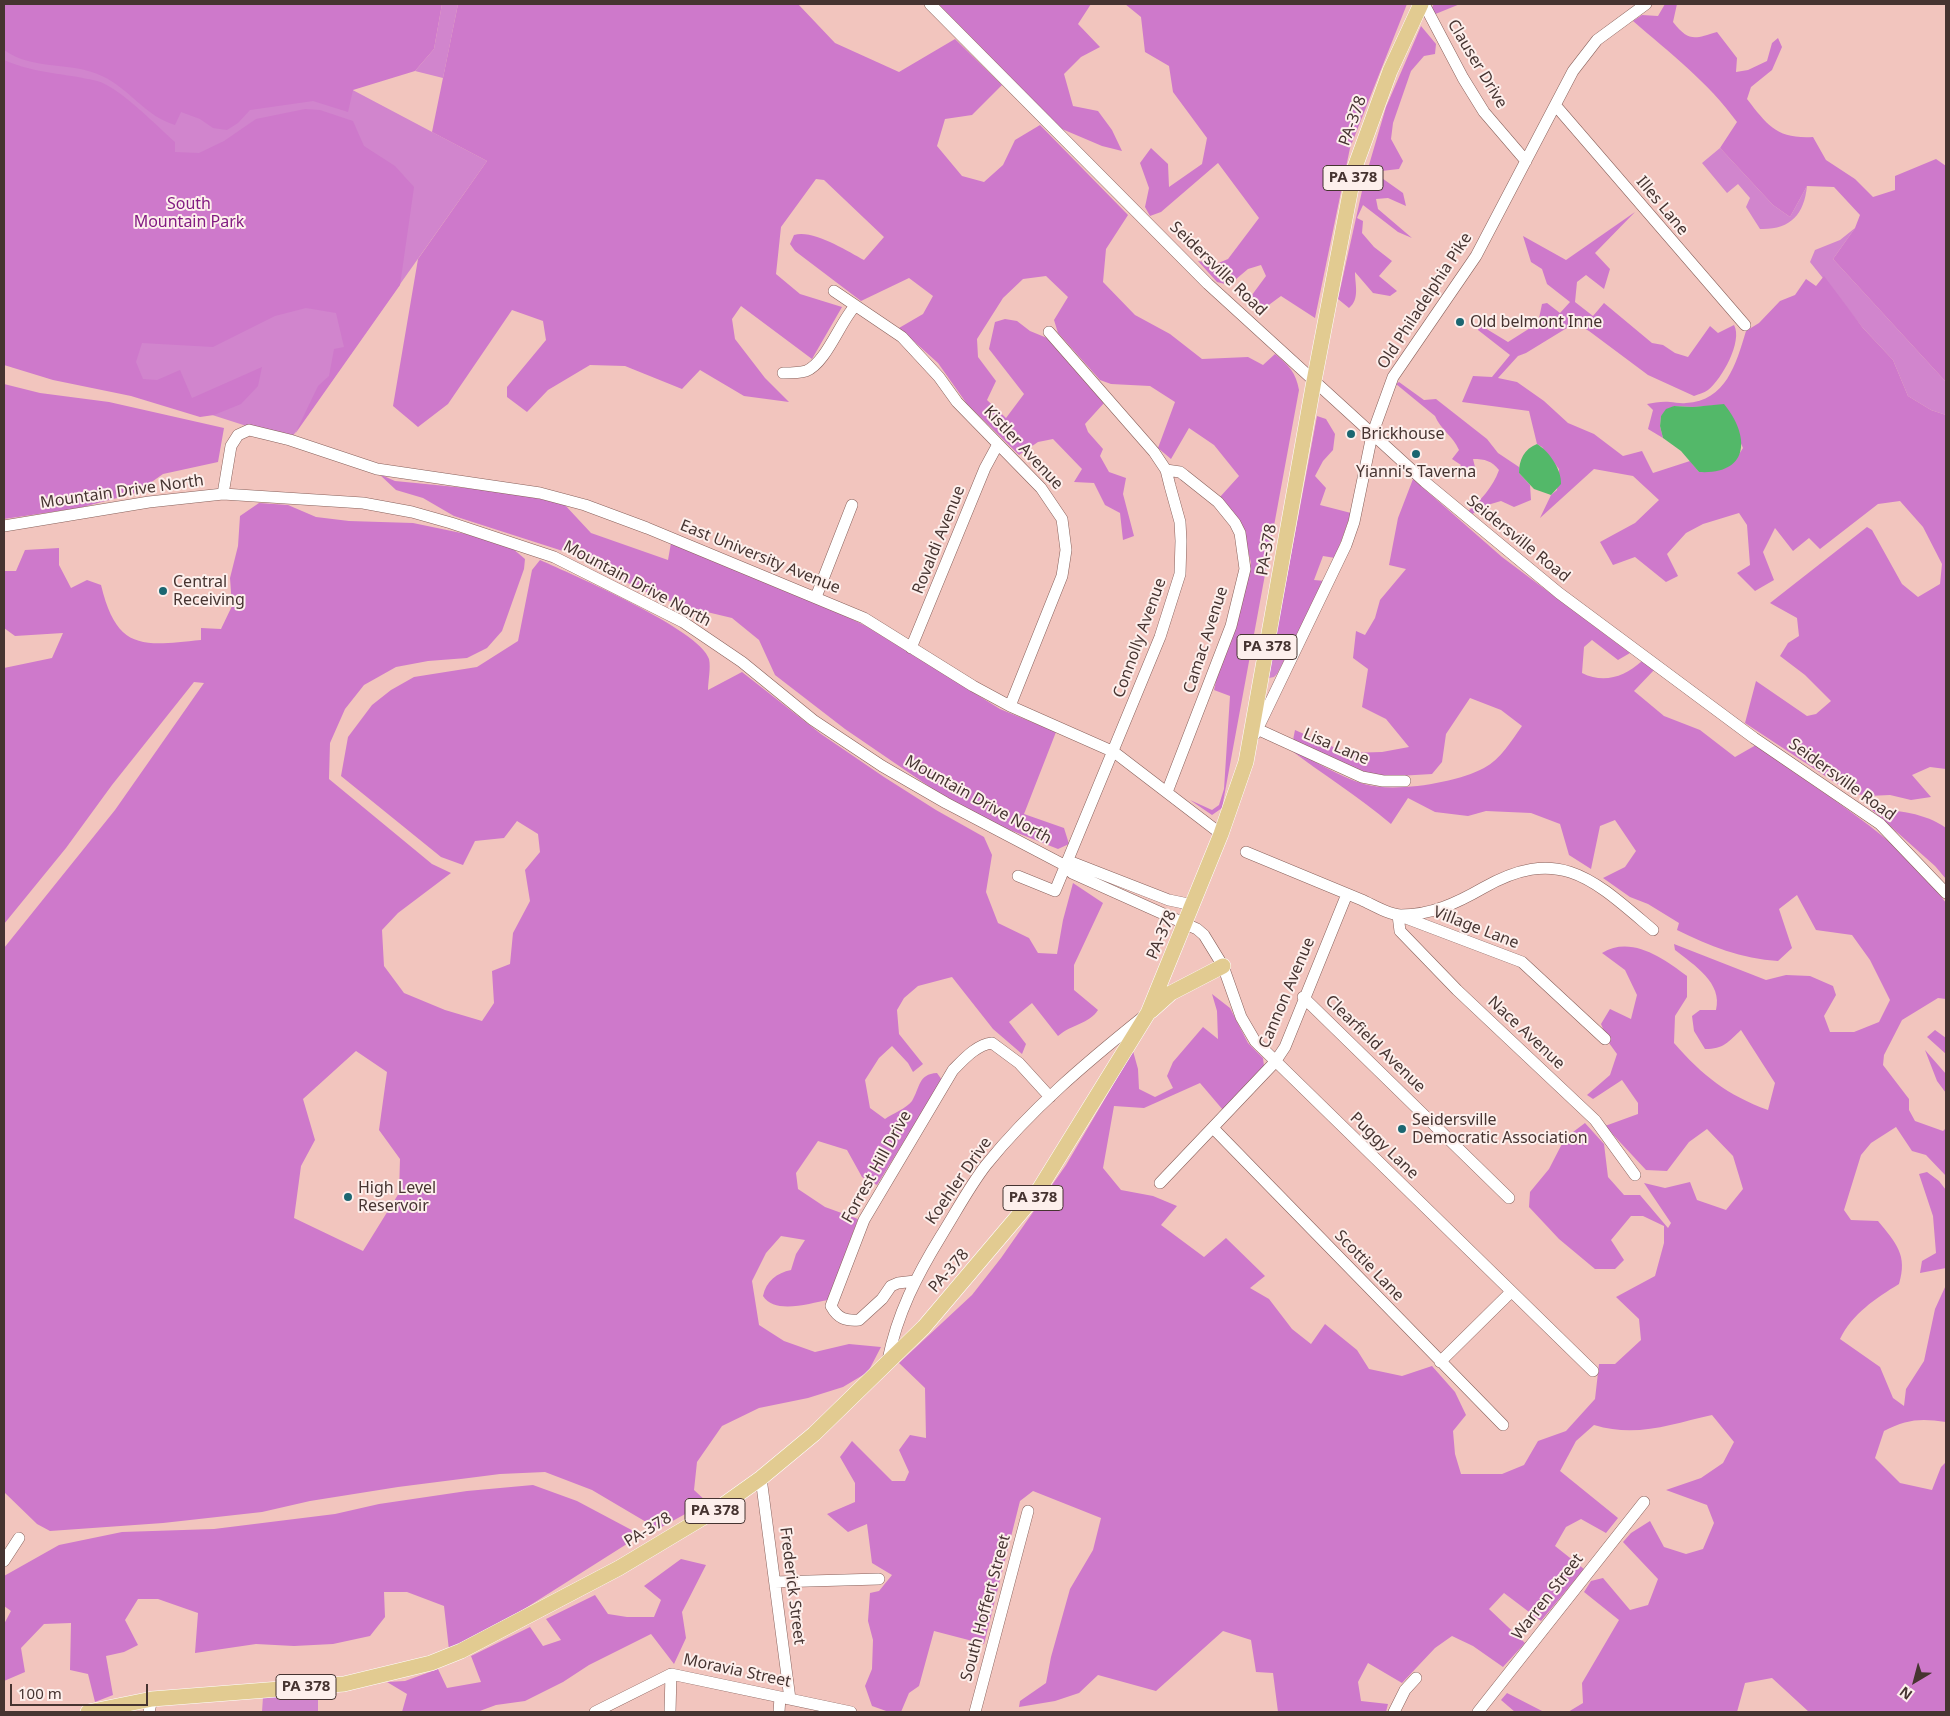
<!DOCTYPE html>
<html>
<head>
<meta charset="utf-8">
<style>
	body { margin:0 }
	#map { position:relative; width:1950px; height:1716px; overflow:hidden; background:#f2c5be; font-family:"Noto Sans",sans-serif }
	canvas { display:block }
	.frame { position:absolute; inset:0; border:5px solid #463431; pointer-events:none }
	.north { position:absolute; left:1890px; top:1656px; width:50px; height:50px; -webkit-text-stroke:4px #fdefec; paint-order:stroke; rotate:217deg; font-size:14px; font-weight:700; line-height:20px; text-align:center; color:#463431 }
	.north::after { content:''; display:block; margin:auto; width:18px; height:22px; background:#463431; clip-path:polygon(50% 0,100% 100%,50% 72%,0 100%) }
	.scale { position:absolute; left:10px; top:1684px; width:138px; height:22px; box-sizing:border-box; border:2px solid #463431; border-top:0; padding-left:6px; font-size:15px; line-height:18px; white-space:nowrap; color:#463431; -webkit-text-stroke:4px #fdefec; paint-order:stroke }
</style>
</head>
<body>
<div id="map">
<canvas width="1950" height="1716"></canvas>
<div class="frame"></div>
<div class="north">N</div>
<div class="scale">100 m</div>
</div>
<script>
const ctx = document.querySelector('canvas').getContext('2d');
ctx.lineJoin = 'round';
function fillPath(path, color) { ctx.fillStyle = color; ctx.fill(path, 'evenodd'); }
function stroke(path, color, width, dash) { ctx.strokeStyle = color; ctx.lineWidth = width; ctx.lineCap = dash ? 'butt' : 'round'; ctx.setLineDash(dash || []); ctx.stroke(path); }
function label(font, color, halo, rows, align = 'center') {
  ctx.font = font + ' "Noto Sans",sans-serif'; ctx.lineWidth = 4; ctx.setLineDash([]); ctx.textBaseline = 'middle'; ctx.strokeStyle = halo; ctx.fillStyle = color; for (const [text, x, y, turn = 0] of rows) {
    ctx.save(); ctx.translate(x, y); ctx.rotate((+turn || 0) * Math.PI / 180); ctx.textAlign = isNaN(turn) ? turn : align; if (halo) ctx.strokeText(text, 0, 0); ctx.fillText(text, 0, 0); ctx.restore();
  }
}
fillPath(new Path2D(`
	M4 4H190L487 161 290 440 4 348Z
	M442 4H458L443 78 415 71 434 49Z
	M1720 148 1773 205 1790 217 1807 186C1804 215 1790 230 1760 229L1746 207 1750 198 1738 184 1727 193 1702 163Z
	M1855 228 1833 259 1946 382V415L1931 410 1908 396 1893 360 1863 328 1810 262 1815 250 1840 240Z
	M1275 641 1292 646 1277 674 1274 677 1269 678Z
	M318 1695V1712H262L263 1697Z`), '#d185cd');
fillPath(new Path2D(`
	M4 4H442L434 49 415 71 353 90 348 112 313 101 250 110 238 123 227 130 213 128 200 119 181 112 175 125C145 116 130 89 102 76 71 61 33 71 4 50Z
	M458 4H798L835 43 899 72 955 39 1002 85 972 115 945 119 937 146 962 176 984 182 1003 165 1015 140 1040 125 1128 215 1106 249 1103 282 1135 315 1170 334 1202 359 1248 357 1263 365 1275 354C1289 365 1296 373 1299 390L1222 808 1212 815 1190 800 1212 810 1219 805 1224 789 1230 696 1214 690 1219 667 1235 624 1251 563 1242 525 1220 497 1239 476 1214 445 1189 428 1171 459 1158 448 1175 402 1150 386 1111 384 1100 380 1058 333 1054 320 1068 297 1046 276 1023 279 1003 298 977 339 978 357 996 381 987 400 1006 418 1024 394 989 349 995 322 1005 319 1017 321 1030 331 1047 338 1104 403 1085 424 1088 432 1103 449 1100 456 1109 472 1126 478 1123 494 1134 536 1123 540 1120 513 1105 505 1094 483 1074 482 1082 469 1053 439 1038 442 1019 455 967 404 938 363 899 328 923 314 933 296 909 278 861 301 795 251 790 244 794 235C813 229 847 251 864 260L884 237 824 180 816 179 781 227 776 274 800 294 842 307 812 359 741 306 732 319 735 339 765 378 789 402 744 396 700 370 682 389 625 366 590 365 548 390 527 412 507 397V387L546 340 543 321 512 310 448 404 418 427 393 406 418 259 487 161 432 132Z
	M938 4H1091L1078 24 1100 47 1081 57 1064 74 1073 106 1098 111 1112 130 1122 151 1102 146 1062 129Z
	M1125 4H1407L1350 148 1315 318 1281 296 1266 307 1249 299 1266 276 1261 265 1248 269 1229 285 1217 282 1198 261 1216 264 1228 259 1259 218 1218 163 1161 212 1150 216 1145 207 1149 188 1140 163 1151 148 1168 164 1169 187 1202 164 1207 138 1173 92 1169 66 1145 52 1141 17Z
	M1434 4H1460L1433 15 1431 9Z
	M1665 4H1677L1673 22C1689 42 1694 39 1717 32L1737 58 1736 72 1748 70 1767 61 1772 43 1778 38 1782 47 1772 70 1751 87 1747 99C1768 126 1777 139 1813 137L1826 160 1855 179 1873 197 1895 190V176L1936 159 1946 166V382L1833 259 1855 228 1860 215 1834 187 1807 186 1790 217 1773 205 1720 148 1737 122C1708 82 1670 53 1633 21L1642 15 1658 16Z
	M1421 26 1436 44 1435 54 1424 56 1411 71 1393 123 1391 139 1403 161 1399 169 1381 171 1379 176 1403 193 1406 206 1388 198 1376 199 1378 209 1412 238 1398 232 1363 205 1357 218 1363 221 1362 233 1374 247 1392 261 1379 276 1397 291 1390 296 1373 293 1355 272C1355 285 1360 299 1349 308L1338 299 1364 182 1386 107Z
	M4 60C36 74 65 73 97 81 118 86 158 127 175 142V152L199 153 224 141 256 119 305 109 320 110 353 121 364 146 395 166 414 187 400 285 295 434 318 386 329 376 334 349 344 347 336 313 306 308 275 316 213 347 142 343 136 362 143 379 157 380 180 370 192 398 262 367 258 386 241 404 214 415 200 417 131 396 53 380 4 365Z
	M1635 212 1595 253 1610 269 1604 289 1586 275 1577 282 1575 302 1593 316 1604 303 1652 343 1663 345 1675 353 1688 357 1710 326 1718 333 1734 325C1743 341 1722 379 1708 390 1704 393 1698 394 1694 396L1648 375 1589 331 1575 323 1526 353 1518 356 1498 378 1517 382 1544 401 1568 423 1594 434 1623 456 1642 451 1653 473 1690 461 1699 472C1721 469 1730 469 1743 448L1724 405 1693 407 1674 406 1661 416 1660 426 1663 438 1648 429 1653 410 1647 404C1654 403 1662 401 1670 402 1675 402 1680 404 1686 403 1726 401 1736 364 1746 331L1759 323 1780 301 1795 295 1806 279 1816 286 1824 276 1863 328 1893 360 1908 396 1931 410 1946 415V769L1930 767 1912 775 1931 797 1911 800 1890 795 1868 796 1851 793 1745 723 1756 681 1807 716 1816 714 1831 701 1805 675 1780 656 1788 643 1799 636 1797 618 1770 603 1867 527 1872 530 1902 584 1918 597 1940 584 1942 564 1923 527 1900 501 1878 504 1820 549 1809 538 1793 551 1775 528 1763 552 1774 580 1755 591 1737 573 1750 565 1747 525 1739 513 1703 524 1686 533 1667 554 1678 576 1666 582 1635 557 1613 565 1600 542 1635 523 1659 500 1633 476 1594 469 1540 518 1551 495 1557 490 1559 469 1542 447 1537 444 1529 411 1462 402 1473 376 1492 377 1510 355 1478 330 1480 325 1508 342 1538 323 1542 304 1547 303 1560 313 1570 302 1547 284 1542 269 1531 262 1523 236 1566 260Z
	M1399 382 1424 400 1436 399 1487 439 1498 453 1519 467V473L1530 485 1531 500 1514 507 1501 501 1484 506 1471 515 1467 512C1481 500 1493 487 1499 470 1492 461 1485 459 1473 459L1476 471 1468 478 1458 469 1461 465 1452 459 1459 450C1453 436 1440 429 1435 416L1396 384Z
	M4 384 40 393 109 402 224 428 218 462 163 474 136 493 79 508 4 519Z
	M1317 416 1326 419 1335 434 1333 450 1323 461 1315 476 1326 488 1320 505 1351 513 1335 558 1323 556 1314 580 1325 581 1292 646 1275 641Z
	M379 474 395 481 507 492 564 504 591 533 668 560 671 543 810 599 866 626 1000 709 1056 732 1024 814 1064 828 1069 844 1058 849 1005 828 943 796 845 729 775 675 759 640 732 618 686 607 650 594 569 553 454 516 423 498 396 490Z
	M1413 479 1502 557 1630 653 1618 660 1592 640 1584 647 1582 673C1604 684 1624 677 1642 661L1655 669 1634 691 1664 716 1700 730 1735 757 1756 745C1821 794 1899 835 1946 903V999L1938 998 1902 1020 1884 1055 1883 1065 1909 1099V1110L1915 1121 1943 1131 1946 1128V1176L1926 1155 1912 1151 1896 1127 1871 1143 1861 1155 1844 1210 1851 1220 1878 1221C1896 1243 1908 1255 1899 1284 1876 1298 1852 1314 1840 1339L1880 1367 1893 1398 1904 1406 1906 1389 1924 1361 1935 1309 1946 1285V1422C1921 1418 1907 1419 1884 1431L1875 1458 1900 1483 1932 1490 1941 1467 1946 1462V1712H1809L1772 1678 1745 1683 1737 1712H1568L1583 1703 1582 1683 1619 1620 1584 1592 1591 1581 1603 1578 1630 1610 1648 1605 1658 1579 1623 1542 1631 1533 1650 1521 1664 1547 1686 1554 1703 1549 1714 1523 1707 1505 1666 1490 1701 1478 1723 1463 1734 1442 1712 1415C1671 1424 1637 1438 1594 1425L1576 1441 1560 1471 1618 1518 1606 1533 1581 1519 1566 1527 1555 1546 1584 1569 1541 1621 1504 1593 1489 1609 1525 1643 1503 1667 1473 1646 1452 1636 1435 1648 1402 1683 1368 1663 1358 1682 1361 1701 1388 1704 1386 1712H1278L1273 1673 1256 1672 1251 1640 1223 1631 1156 1691 1098 1675 1079 1693 1055 1701 1019 1707 1020 1701 1046 1683 1051 1657 1070 1589 1093 1550 1101 1518 1033 1491 1020 1501 984 1644 934 1631 919 1686 909 1693 901 1712H889L872 1706 865 1686 872 1669 873 1640 868 1621 870 1593 879 1591 892 1575 872 1563 867 1524 848 1532 827 1514 855 1502V1483L840 1457 852 1441 892 1481H905L909 1472 899 1450 910 1435 926 1438 925 1388 899 1363 972 1295 1001 1258 1066 1165 1133 1051 1138 1069 1139 1089 1155 1097 1173 1088 1167 1076 1173 1062 1203 1027 1218 1039 1217 1011 1212 994 1230 1008 1248 1043 1263 1058 1264 1066 1223 1110 1200 1083 1144 1108 1114 1106 1103 1168 1121 1190 1153 1196 1177 1206 1161 1225 1204 1257 1226 1238 1265 1276 1250 1288 1269 1299 1292 1329 1311 1344 1325 1324 1357 1350 1369 1369 1402 1376 1432 1366 1455 1392 1466 1415 1453 1431 1455 1454 1461 1474H1502L1524 1465 1538 1441 1566 1431 1595 1399 1599 1364H1615L1641 1340 1639 1319 1616 1297 1655 1276 1664 1243V1226L1643 1216H1631L1611 1240 1624 1260 1615 1269H1595L1559 1239 1529 1207 1530 1192 1549 1169 1565 1138 1585 1123 1604 1144 1608 1177 1624 1195H1640L1668 1228 1671 1223 1644 1183 1665 1188 1690 1182 1697 1200 1726 1210 1743 1189 1733 1156 1707 1129 1689 1142 1667 1171 1646 1170 1605 1126 1638 1114V1103L1622 1080 1593 1099 1587 1095 1610 1075 1617 1054 1609 1043 1601 1024 1610 1009 1631 1019 1637 995 1625 970 1602 953C1631 935 1663 958 1687 976V997L1675 1016 1674 1043C1703 1076 1727 1095 1768 1110L1775 1083 1741 1030C1728 1042 1724 1049 1705 1049L1694 1031 1692 1016 1700 1010H1716C1723 983 1694 965 1675 950L1674 944 1766 980 1786 975 1810 976 1833 986 1836 995 1824 1016 1830 1032H1854L1879 1022 1890 1000 1870 960 1852 935 1816 930 1797 895 1779 909 1792 948 1778 961C1742 959 1709 946 1677 930L1679 923 1648 904 1630 897 1603 878 1625 867 1636 851 1615 820 1600 826 1591 869 1569 855 1560 824 1531 813 1486 811 1468 816 1435 812 1408 798 1391 824C1358 796 1322 774 1288 748 1313 760 1338 776 1364 784 1394 793 1456 783 1484 768 1501 759 1511 741 1522 726L1501 710 1470 698 1446 734 1442 762 1432 774 1381 777 1357 770 1293 740 1295 730 1347 753 1382 752 1409 747 1386 719 1362 707 1368 669 1353 658 1356 631 1365 635 1375 618 1380 600 1406 569 1389 565 1398 518Z
	M259 503 288 505 316 517 349 521 413 523 466 534 512 548 525 559 524 569 502 631 487 648 467 658 428 661 396 667 364 685 345 709 330 743 329 779 432 864 451 873 398 913 382 930 384 966 404 993 445 1010 482 1021 494 1003 492 971 510 964 513 933 530 901 525 870 540 852 538 834 517 821 504 838 475 841 463 865 441 857 341 776 348 737 372 705 391 690 414 677 477 667 518 641 532 570 540 560C571 574 701 630 709 659 711 668 708 681 708 690L742 672 821 734 884 777 936 810 984 837 992 855 986 892 998 923 1029 938 1038 953 1057 954 1063 920 1073 883 1103 903 1074 965V990L1098 1010C1089 1024 1072 1024 1058 1036L1032 1003 1009 1022 1026 1044 1022 1054 993 1029 952 977 918 986 904 998 897 1010 899 1034 923 1064 913 1072 908 1063 892 1046 879 1058 865 1080 870 1108 885 1119C892 1114 907 1108 912 1101 920 1088 918 1074 937 1073L942 1080 877 1185 862 1177 847 1150 818 1141 796 1173 798 1189 825 1207 858 1219 828 1300C810 1303 775 1315 763 1296 766 1281 777 1273 791 1270L796 1254 805 1240 781 1236 766 1253 752 1281 759 1325 784 1341 815 1352 849 1344 881 1347 868 1372 843 1387 808 1398 759 1408 722 1426 697 1462 694 1490 707 1502 658 1529 592 1490 545 1472 500 1474 398 1487 310 1501 262 1512 163 1523 50 1531 37 1524 4 1492V948L115 810 204 683 194 682 112 785 66 848 4 924V668L52 658 63 633 15 636 4 628V571H16L25 550 59 548V565L71 588 87 580 101 585C117 651 142 646 201 640V628L221 629 232 606 230 578 238 546 240 516ZM356 1051 387 1072 379 1130 400 1159 399 1193 363 1251 294 1218 301 1166 315 1140 303 1099Z
	M1871 809C1896 810 1926 813 1946 828V879L1935 866Z
	M1935 1030 1946 1038V1054L1927 1037Z
	M1925 1050 1946 1074V1093L1937 1081Z
	M1927 1172 1939 1181 1946 1190V1268L1920 1273 1922 1261 1936 1253 1933 1216 1919 1174Z
	M533 1485 577 1501 641 1535 521 1611 449 1650 444 1606 407 1592H384L385 1617 370 1636 333 1644 294 1646 256 1644 195 1653 198 1613 158 1599H138L125 1620 138 1645 124 1652 106 1656 113 1695 95 1702 88 1674 70 1670 71 1623 44 1624 21 1648 25 1672 4 1681V1624L11 1611 4 1606V1576L59 1545 122 1532 214 1529 335 1514 379 1504 467 1491Z
	M681 1559 706 1565 682 1612 686 1638 674 1664 651 1634 589 1665 563 1682 525 1701 496 1705 477 1712H402L407 1694 387 1682 405 1681 438 1669 447 1688 481 1682 471 1656 530 1627 543 1646 561 1640 546 1619 595 1595 608 1614 627 1617H654L661 1600 644 1586Z
	M1507 1693 1544 1712H1515L1501 1700Z`), '#ce79cb');
fillPath(new Path2D(`
	M1724 404C1751 437 1749 475 1699 472L1681 451 1663 438 1660 426 1661 416 1666 409 1674 406 1693 407Z
	M1537 444C1549 451 1562 470 1561 484L1551 495 1534 489 1519 473C1519 460 1524 449 1537 444Z`), '#53b869');
const minor = new Path2D(`
	M930 4 1208 284 1425 482 1559 593 1754 738 1880 824 1946 893
	M1424 4 1463 78 1484 112 1526 161
	M1556 106 1745 325
	M834 291 902 337 939 377 957 402 1041 488 1062 519 1066 550 1062 576 1010 706
	M783 373C791 373 799 373 806 371 826 363 840 322 855 306
	M1166 470 1180 472 1184 475 1218 502 1235 523 1240 533 1245 569 1231 626 1167 792
	M223 494 231 446 238 435 249 430 290 440 377 469 540 493 585 505 647 528 864 618 973 686 1010 706 1114 752 1221 834
	M4 526 149 502 223 494 363 503 412 512 451 523 554 557 683 622 742 662 813 720 882 766 946 803 1066 866 1072 873 1197 929 1204 935 1223 966 1241 1017 1255 1041 1593 1371
	M816 597 852 505
	M911 648 985 468 998 444
	M1257 729 1362 777 1383 781H1405
	M1255 734 1346 545 1354 522 1372 435 1393 377 1476 256 1573 71 1597 40 1646 4
	M1246 852C1285 868 1323 884 1362 900 1373 905 1389 915 1401 915 1431 915 1457 903 1483 888 1560 844 1594 880 1653 930
	M1066 866 1074 863 1169 900 1193 905
	M1018 876 1055 891 1160 637 1180 574 1181 541 1180 522 1170 486 1166 470 1154 452 1049 332
	M1303 997 1509 1198
	M1605 1039 1522 962 1398 915 1400 931 1457 990 1595 1120 1635 1175
	M1213 1128 1503 1425
	M1160 1183 1275 1062 1285 1047 1347 894
	M915 1281 898 1283 891 1286 882 1299 859 1320C846 1321 838 1319 831 1306L864 1220 953 1070C964 1059 976 1045 992 1043L1019 1063 1050 1097
	M888 1360C897 1314 917 1275 941 1236 956 1212 969 1187 986 1165 1031 1109 1087 1062 1143 1017
	M1440 1362 1511 1292
	M761 1478 790 1699
	M4 1561 19 1538
	M775 1582 879 1579
	M149 1712 152 1699
	M595 1712 671 1674 851 1712
	M670 1712 671 1674
	M779 1712 780 1697
	M975 1712 1028 1511
	M1394 1712 1405 1690 1416 1678
	M1478 1712 1644 1502`);
const major = new Path2D(`
	M1151 1011 1171 993 1223 966
	M88 1712 152 1699 344 1684 431 1663 461 1651 619 1568 719 1508 761 1478 814 1434 924 1327 1035 1196 1148 1013 1221 834 1246 762 1314 381 1355 167 1390 71 1421 4`);
stroke(minor, '#88615b', 12);
stroke(major, '#fff', 16);
stroke(minor, '#fff', 11);
stroke(major, '#e2cb91', 15);
for (const [x, y, r, color] of [
	[1460,322,5,"#1b6671"],
	[1351,434,5,"#1b6671"],
	[1416,454,5,"#1b6671"],
	[163,591,5,"#1b6671"],
	[1402,1129,5,"#1b6671"],
	[348,1197,5,"#1b6671"]
]) { const dot = new Path2D(); dot.arc(x, y, r, 0, 2 * Math.PI); ctx.fillStyle = color; ctx.fill(dot); stroke(dot, '#fdefec', 2); }
for (const [x, y, w] of [
	[1353,178,60],
	[1267,647,60],
	[1033,1198,60],
	[715,1511,60],
	[306,1687,60]
]) { const box = new Path2D(); box.roundRect(x - w / 2, y - 12.5, w, 25, 4); ctx.fillStyle = '#fdefec'; ctx.fill(box); stroke(box, '#463431', 1); }
label('bold 15px', '#463431', null, [
	["PA 378",1353,178],
	["PA 378",1267,647],
	["PA 378",1033,1198],
	["PA 378",715,1511],
	["PA 378",306,1687]
]);
label('16px', '#463431', '#fdefec', [
	["Clauser Drive",1477,64,59],
	["PA-378",1353,121,-70],
	["Illes Lane",1662,206,50],
	["Seidersville Road",1218,269,44],
	["Old Philadelphia Pike",1425,301,-57],
	["Kistler Avenue",1023,448,47],
	["Mountain Drive North",122,492,-8],
	["Seidersville Road",1518,539,39],
	["Rovaldi Avenue",939,540,-68],
	["PA-378",1267,550,-80],
	["East University Avenue",760,557,22],
	["Mountain Drive North",637,584,28],
	["Connolly Avenue",1140,638,-70],
	["Camac Avenue",1206,640,-72],
	["Lisa Lane",1336,747,23],
	["Seidersville Road",1842,780,36],
	["Mountain Drive North",978,800,29],
	["Village Lane",1476,928,21],
	["PA-378",1162,935,-67],
	["Cannon Avenue",1287,993,-67],
	["Nace Avenue",1526,1033,43],
	["Clearfield Avenue",1375,1044,44],
	["Puggy Lane",1384,1146,44],
	["Forrest Hill Drive",877,1167,-61],
	["Koehler Drive",959,1181,-55],
	["Scottie Lane",1369,1266,46],
	["PA-378",949,1271,-49],
	["PA-378",648,1530,-31],
	["Frederick Street",792,1586,83],
	["Warren Street",1548,1597,-52],
	["South Hoffert Street",986,1608,-75],
	["Moravia Street",737,1671,12]
]);
label('16px', '#821b82', '#fdefec', [
	["South",189,204],
	["Mountain Park",189,222]
]);
label('16px', '#463431', '#fdefec', [
	["Old belmont Inne",1470,322],
	["Brickhouse",1361,434],
	["Yianni's Taverna",1416,472,"center"],
	["Central",173,582],
	["Receiving",173,600],
	["Seidersville",1412,1120],
	["Democratic Association",1412,1138],
	["High Level",358,1188],
	["Reservoir",358,1206]
], 'left');
</script>
</body>
</html>
